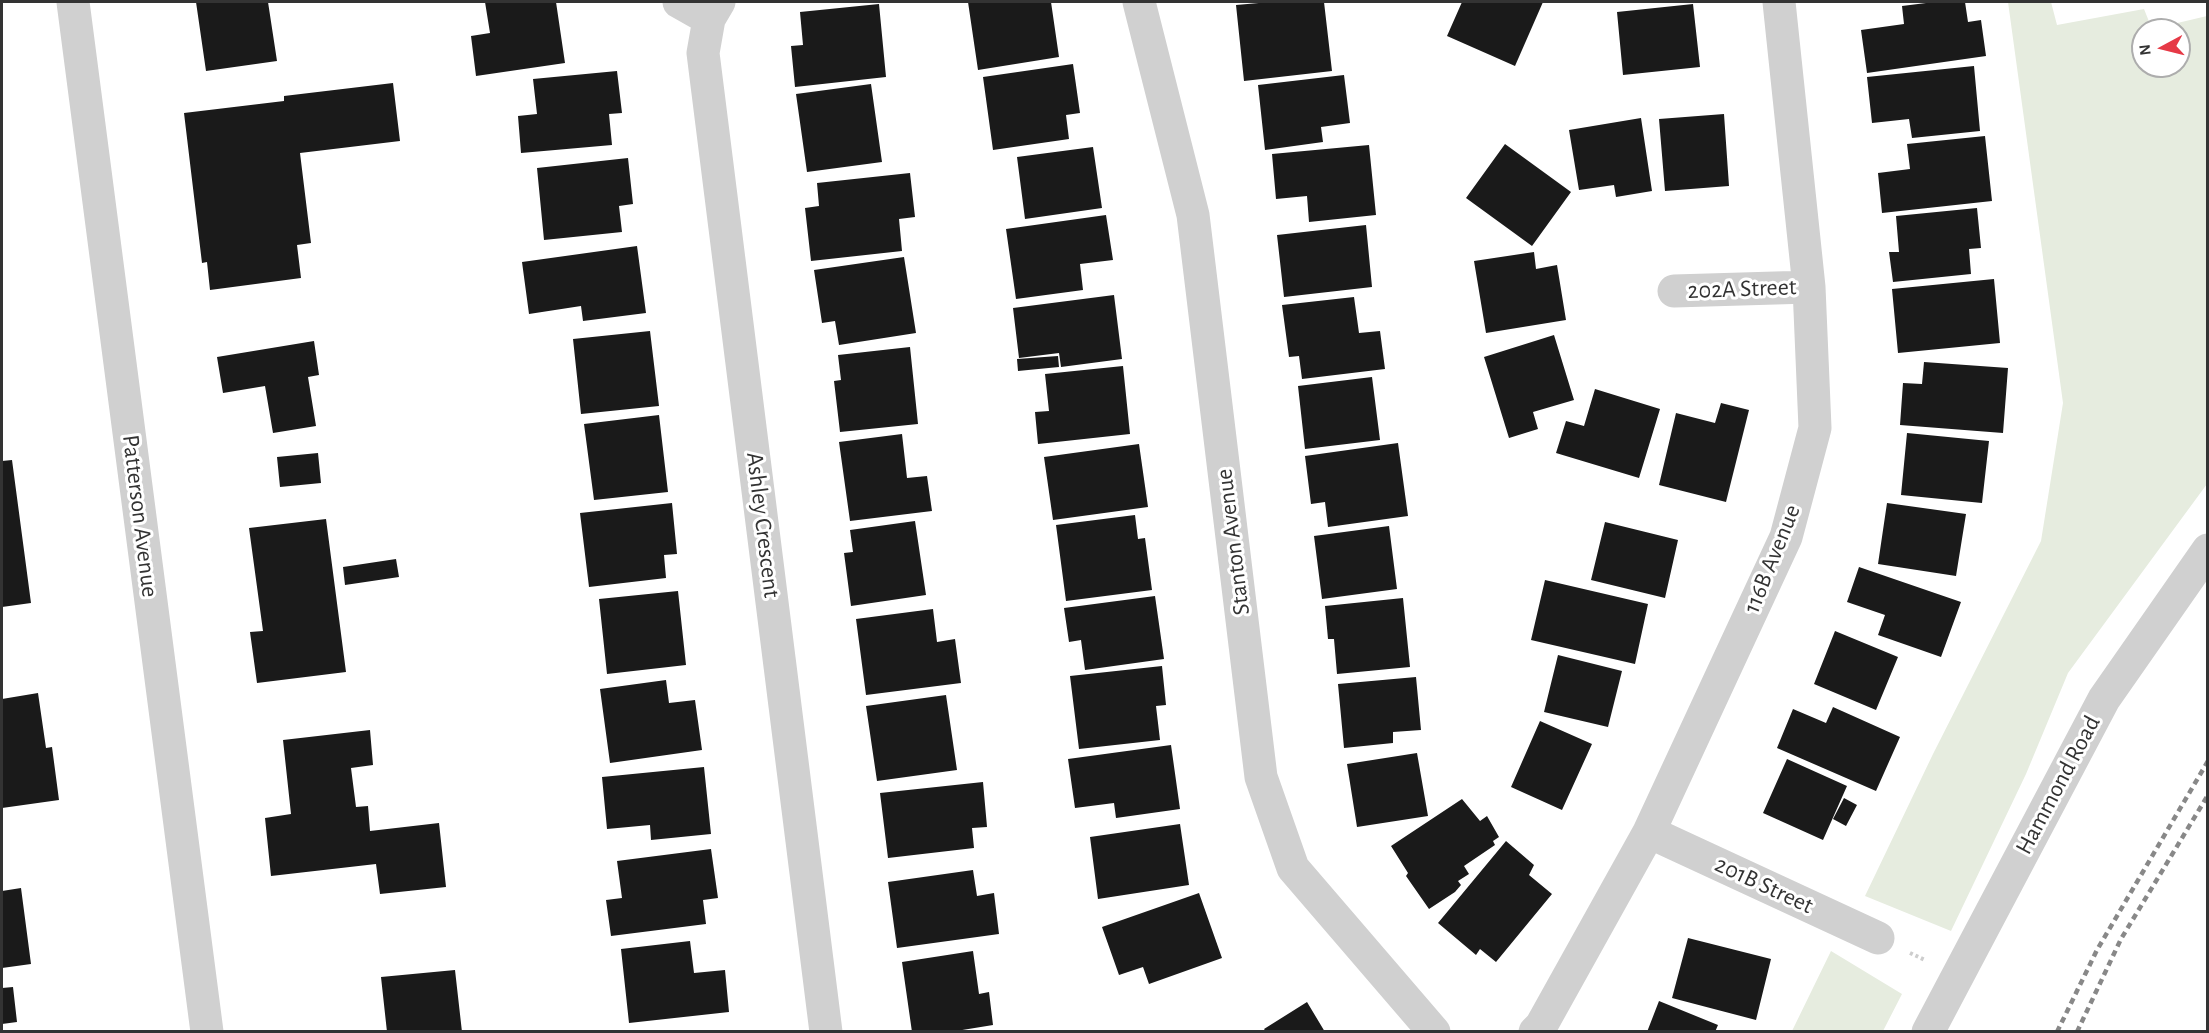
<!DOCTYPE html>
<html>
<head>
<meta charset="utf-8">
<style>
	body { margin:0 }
	#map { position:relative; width:2209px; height:1033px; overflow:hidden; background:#fff; font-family:"Alegreya Sans",sans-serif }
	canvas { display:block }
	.frame { position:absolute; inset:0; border:3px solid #333; pointer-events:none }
	.north { position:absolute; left:2131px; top:18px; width:60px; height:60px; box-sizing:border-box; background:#fff; border:2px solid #adadad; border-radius:50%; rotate:263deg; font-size:16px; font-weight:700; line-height:24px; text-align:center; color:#333 }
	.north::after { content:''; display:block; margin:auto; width:21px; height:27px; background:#e63946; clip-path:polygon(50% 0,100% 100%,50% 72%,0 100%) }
</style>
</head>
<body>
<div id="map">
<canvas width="2209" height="1033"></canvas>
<div class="frame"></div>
<div class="north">N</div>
</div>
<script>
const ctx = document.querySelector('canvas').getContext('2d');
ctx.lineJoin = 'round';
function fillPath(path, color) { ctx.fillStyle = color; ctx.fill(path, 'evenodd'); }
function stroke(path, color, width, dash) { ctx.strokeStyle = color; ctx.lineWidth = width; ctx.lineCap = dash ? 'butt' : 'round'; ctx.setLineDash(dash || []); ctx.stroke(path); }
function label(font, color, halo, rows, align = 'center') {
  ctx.font = font + ' "Alegreya Sans",sans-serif'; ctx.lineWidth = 6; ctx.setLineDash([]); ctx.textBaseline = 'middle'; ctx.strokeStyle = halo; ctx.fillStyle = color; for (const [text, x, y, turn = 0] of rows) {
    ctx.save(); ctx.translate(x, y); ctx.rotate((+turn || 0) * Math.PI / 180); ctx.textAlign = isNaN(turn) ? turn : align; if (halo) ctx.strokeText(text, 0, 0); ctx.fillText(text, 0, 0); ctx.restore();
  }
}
fillPath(new Path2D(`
	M2008 2H2051L2057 25 2144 9 2152 29 2207 16V484L2068 673 2026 774 1951 931 1865 896 1933 754 2041 541 2063 403ZM2143 30H2179V66H2143Z
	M1831 951 1902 994 1883 1031H1792Z`), '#e6ecdf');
fillPath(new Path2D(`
	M196 2H268L277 61 206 71Z
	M485 2H556L565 63 476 76 471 36 490 33Z
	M968 2H1051L1059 57 978 70Z
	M1270 2H1324L1332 71 1244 81 1236 5Z
	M1462 2H1543L1515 66 1447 36Z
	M1934 2H1965L1968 22 1981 20 1986 56 1867 73 1861 30 1904 24 1902 6Z
	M879 4 886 77 795 87 791 46 803 45 800 12Z
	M1693 4 1700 67 1623 75 1617 12Z
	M1073 64 1080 113 1066 115 1069 139 993 150 983 77Z
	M1974 66 1980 131 1912 138 1909 119 1872 123 1867 77Z
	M617 71 622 113 609 114 612 145 521 153 518 116 537 114 533 79Z
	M1344 75 1350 123 1321 127 1323 142 1265 150 1258 85Z
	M393 83 400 141 300 153 311 243 297 245 301 278 210 290 207 262 202 263 184 113 284 101V96Z
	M871 84 882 162 807 172 796 94Z
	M1724 114 1729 186 1665 191 1659 119Z
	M1641 118 1652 191 1616 197 1614 185 1579 190 1569 130Z
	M1985 136 1992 201 1882 213 1878 173 1910 169 1907 144Z
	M1505 144 1571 192 1532 246 1466 198Z
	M1369 145 1376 215 1309 222 1307 196 1276 199 1272 154Z
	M1093 147 1102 208 1025 219 1017 157Z
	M628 158 633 204 619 206 622 232 544 240 537 168Z
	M910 173 915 217 899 219 902 251 811 261 805 208 819 206 817 183Z
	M1977 208 1981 248 1969 249 1971 274 1893 282 1889 252H1899L1896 216Z
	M1106 215 1113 260 1080 264 1083 290 1016 299 1006 229Z
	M1366 225 1372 287 1284 297 1277 235Z
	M637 246 646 313 583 321 581 306 529 314 522 262Z
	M1534 252 1536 269 1557 265 1566 320 1486 333 1474 261Z
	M904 257 916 333 839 345 835 321 822 323 814 270Z
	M1994 279 2000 343 1898 353 1892 289Z
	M1114 295 1122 359 1061 367 1059 353 1019 358 1013 308Z
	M1354 297 1359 333 1380 331 1385 369 1302 379 1299 356 1289 357 1282 305Z
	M650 331 659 406 581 414 573 339Z
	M1554 335 1574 400 1533 412 1538 429 1509 438 1484 357Z
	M314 341 319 375 308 377 316 426 273 433 265 386 223 393 217 357Z
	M910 347 918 424 840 432 834 381 841 380 838 355Z
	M1058 356 1059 367 1018 371 1017 359Z
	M1924 362 2008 368 2003 433 1900 425 1903 383 1922 384Z
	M1123 366 1130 434 1038 444 1035 412 1049 411 1045 374Z
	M1372 377 1380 440 1305 449 1298 386Z
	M1595 389 1660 409 1639 478 1556 453 1566 421 1584 426Z
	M1721 403 1749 410 1726 502 1659 485 1676 413 1715 423Z
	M659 415 668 492 594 500 584 424Z
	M1907 433 1989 441 1982 503 1901 495Z
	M902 434 907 478 927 476 932 511 850 521 839 442Z
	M1398 443 1408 516 1328 527 1325 502 1311 504 1305 456Z
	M1139 444 1148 507 1053 520 1044 457Z
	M318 453 321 483 280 487 277 457Z
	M12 460 31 603 2 607V461Z
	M672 503 677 554 664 555 666 578 589 587 580 513Z
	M1887 503 1966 514 1956 576 1878 564Z
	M1135 515 1138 539 1145 538 1152 590 1066 601 1056 525Z
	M326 519 346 672 257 683 250 632 263 631 249 528Z
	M915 521 926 595 851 606 844 553 853 552 850 530Z
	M1605 522 1678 540 1665 598 1591 580Z
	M1389 526 1397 589 1322 599 1314 536Z
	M396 559 399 577 345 585 343 567Z
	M1859 567 1961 602 1941 657 1878 635 1885 615 1847 602Z
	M1545 580 1648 604 1635 664 1531 640Z
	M678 591 686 665 607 674 599 599Z
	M1155 596 1164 659 1085 670 1081 640 1069 642 1064 608Z
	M1403 598 1410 667 1337 674 1334 639H1328L1325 606Z
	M933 609 937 642 955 639 961 683 866 695 856 619Z
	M1835 631 1898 657 1876 710 1814 684Z
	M1558 655 1622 671 1608 727 1544 712Z
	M1162 666 1166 705 1156 706 1160 740 1079 749 1070 676Z
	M1416 677 1421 730 1393 732V743L1344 748 1338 684Z
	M666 680 669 703 695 700 702 750 610 763 600 689Z
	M38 693 46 748 52 747 59 800 2 808V699Z
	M946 695 957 770 877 781 866 706Z
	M1833 707 1900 737 1876 791 1777 748 1793 709 1826 723Z
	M1540 721 1592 744 1562 810 1511 787Z
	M370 730 373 765 351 768 356 807 368 806 370 831 439 823 446 887 380 894 376 864 271 876 265 818 291 814 283 740Z
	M1171 745 1180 809 1116 818 1114 803 1075 808 1068 759Z
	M1417 753 1428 816 1357 827 1347 764Z
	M1787 759 1847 786 1823 840 1763 813Z
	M704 767 711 834 651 840 650 825 607 829 602 777Z
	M983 782 987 827 972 828 974 848 888 858 880 793Z
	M1844 798 1857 805 1846 826 1833 819Z
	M1462 799 1480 821 1487 816 1499 837 1493 841 1495 845 1464 866 1469 874 1458 881 1461 885 1455 892 1429 909 1406 876 1408 873 1391 846Z
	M1180 824 1189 885 1098 899 1090 837Z
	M1506 841 1534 865 1529 875 1552 894 1496 962 1480 949 1476 955 1438 923Z
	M711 849 718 898 703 900 706 924 611 936 606 900 622 898 617 861Z
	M973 870 977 896 994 893 999 934 897 948 888 882Z
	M21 888 31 964 2 968V891Z
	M1199 893 1222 958 1149 984 1143 967 1119 975 1102 927Z
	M1688 938 1771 959 1756 1020 1672 998Z
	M690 941 694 973 725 970 729 1012 629 1023 621 949Z
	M973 951 979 994 989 992 993 1025 950 1032H912L902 962Z
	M455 970 462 1032H387L381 977Z
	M13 987 17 1022 2 1024V988Z
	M1659 1001 1718 1025 1715 1032H1647Z
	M1307 1002 1325 1032H1266L1264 1029Z`), '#1a1a1a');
stroke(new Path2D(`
	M1910 953 1925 960`), '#cdcdcd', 4, [3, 3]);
stroke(new Path2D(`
	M73 2 207 1032
	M679 2 709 19
	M719 2 709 19 703 53 826 1032
	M1139 2 1193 215 1261 777 1293 868 1434 1032
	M1674 291 1809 287
	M1649 832 1878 938
	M1535 1032 1541 1026 1649 832 1786 537 1815 428 1809 287 1779 2`), '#d0d0d0', 33);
stroke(new Path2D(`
	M1928 1032 2104 699 2208 550`), '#d0d0d0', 33);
stroke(new Path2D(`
	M2057 1032 2097 950 2208 761
	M2077 1032 2121 939 2208 795`), '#888', 4.5, [6, 4.5]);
label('24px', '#333', '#fff', [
	["202A Street",1742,289,-2],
	["Patterson Avenue",140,516,83],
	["Ashley Crescent",763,525,83],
	["Stanton Avenue",1233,542,-97],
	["116B Avenue",1772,559,-68],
	["Hammond Road",2058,785,-62],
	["201B Street",1764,885,25]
]);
</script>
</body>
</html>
